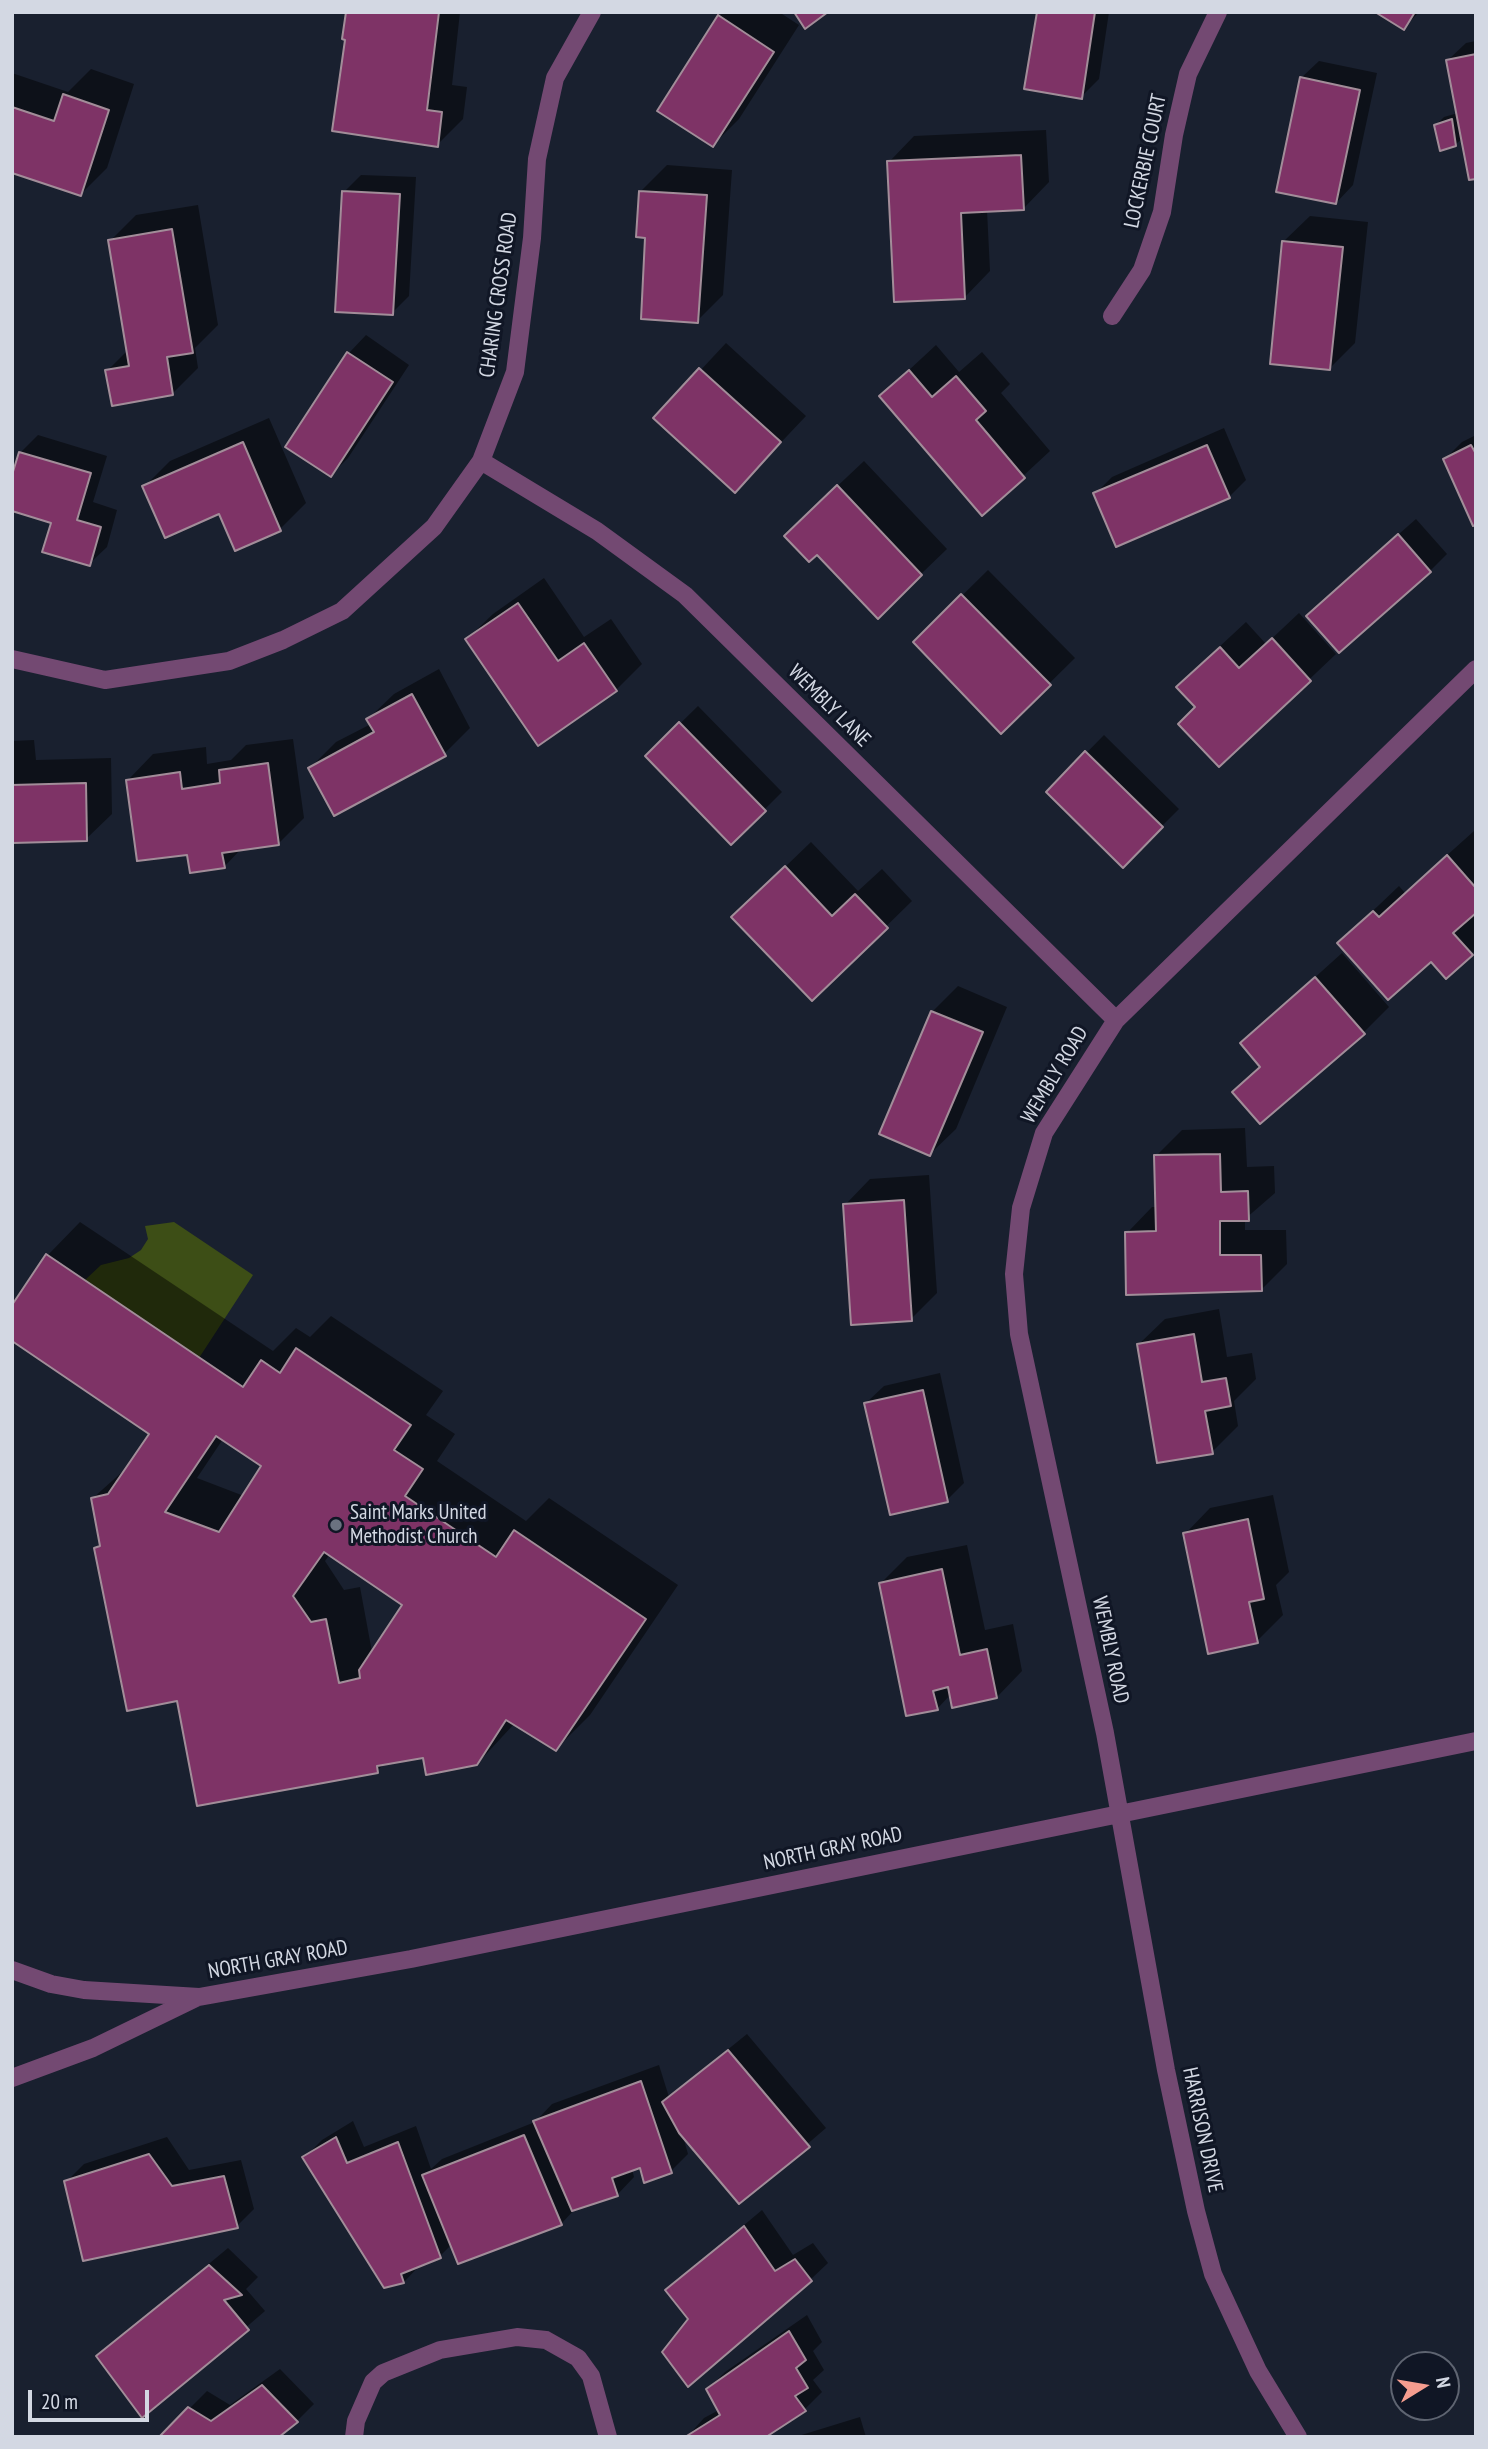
<!DOCTYPE html>
<style>
body{margin:0}
#map{position:relative;width:1488px;height:2449px;overflow:hidden;background:#19202f;font-family:"PT Sans Narrow",sans-serif}
canvas{display:block}
.frame{position:absolute;inset:0;border:14px solid #d3d8e3;pointer-events:none}
.north{position:absolute;left:1390px;top:2351px;width:70px;height:70px;box-sizing:border-box;background:#101625;border:2px solid #5e6471;border-radius:50%;rotate:79deg;font-size:19px;font-weight:700;line-height:28px;text-align:center;color:#d3d8e3}
.north::after{content:'';display:block;margin:auto;width:24px;height:32px;background:#f59d8f;clip-path:polygon(50% 0,100% 100%,50% 72%,0 100%)}
.scale{position:absolute;left:28px;top:2390px;width:121px;height:32px;box-sizing:border-box;border:4px solid #d3d8e3;border-top:0;padding-left:9px;font-size:21px;line-height:24px;white-space:nowrap;color:#d3d8e3;-webkit-text-stroke:5px #101625;paint-order:stroke}
</style>
<div id="map">
<canvas width="1488" height="2449"></canvas>
<div class="frame"></div>
<div class="north">N</div>
<div class="scale">20 m</div>
</div>
<script>
const ctx = document.querySelector('canvas').getContext('2d');
ctx.lineJoin = 'round';
function fillPath(path, color) {
  ctx.fillStyle = color;
  ctx.fill(path, 'evenodd');
}
function poly(rows) {
  const path = new Path2D();
  for (const r of rows) {
    path.moveTo(r[0], r[1]);
    for (let i = 2; i < r.length; i += 2) path.lineTo(r[i], r[i + 1]);
  }
  return path;
}
function strokePath(path, color, width, dash) {
  ctx.strokeStyle = color;
  ctx.lineWidth = width;
  ctx.lineCap = dash ? 'butt' : 'round';
  ctx.setLineDash(dash || []);
  ctx.stroke(path);
}
function drawText(font, color, halo, rows, align = 'center') {
  ctx.font = font + ' "PT Sans Narrow",sans-serif';
  ctx.lineWidth = 6;
  ctx.setLineDash([]);
  ctx.textBaseline = 'middle';
  ctx.strokeStyle = halo;
  ctx.fillStyle = color;
  for (const [text, x, y, turn = 0] of rows) {
    ctx.save();
    ctx.translate(x, y);
    ctx.rotate((+turn || 0) * Math.PI / 180);
    ctx.textAlign = isNaN(turn) ? turn : align;
    if (halo) ctx.strokeText(text, 0, 0);
    ctx.fillText(text, 0, 0);
    ctx.restore();
  }
}
const green = poly([
 [174,1222,253,1275,199,1358,85,1280,101,1265,129,1258,141,1250,148,1239,145,1226]
]);
const shadow = poly([
 [348,12,460,12,452,85,467,87,463,119,437,145],
 [723,12,779,12,799,25,739,119,713,145,719,16],
 [1038,12,1109,12,1099,79,1081,97],
 [1379,12,1419,12,1404,28],
 [1476,41,1476,177,1463,138,1455,145,1436,125,1444,117,1458,113,1448,60,1466,43],
 [1319,61,1377,73,1353,185,1336,203,1301,78],
 [91,69,134,84,107,168,81,194,12,171,12,73,68,92],
 [1046,130,1049,182,1024,208,987,210,990,271,965,297,889,162,914,136],
 [667,165,732,170,723,295,697,321,647,236,641,191],
 [361,175,416,177,409,296,392,313,344,192],
 [198,205,218,325,195,348,198,368,172,394,107,371,128,350,110,241,136,215],
 [1310,216,1368,222,1355,343,1330,368,1284,241],
 [366,335,409,365,348,458,331,475,288,446,349,353],
 [726,343,806,416,735,491,656,418],
 [936,345,959,372,982,352,1010,384,1001,393,1050,451,982,514,881,396],
 [269,418,306,503,280,529,144,487,170,461],
 [1224,428,1246,480,1229,497,1095,494,1112,477],
 [38,435,107,456,93,502,117,510,107,547,89,564,53,521,21,452],
 [1476,435,1476,523,1445,459,1462,442],
 [864,461,947,549,921,574,817,552,812,510],
 [1416,519,1447,554,1430,571,1325,599],
 [988,570,1075,658,1001,731,915,642],
 [544,578,584,637,611,619,642,664,616,690,467,639,493,614],
 [1299,613,1336,654,1219,765,1197,707,1204,661,1246,622,1266,644],
 [439,669,470,728,444,754,310,768,336,742,371,724,368,719,394,694],
 [698,706,782,792,731,843,647,756],
 [1104,735,1179,809,1123,865,1049,791],
 [293,739,304,818,278,844,242,848,224,867,189,853,128,780,153,754,206,747,207,764,231,760,246,745],
 [34,740,36,760,111,758,112,814,86,839,12,841,12,741],
 [1474,831,1476,950,1447,977,1431,959,1339,943,1399,886,1405,893],
 [811,842,858,891,882,869,912,901,812,999,759,892],
 [1342,953,1389,1007,1363,1033,1234,1092,1261,1065,1242,1043],
 [958,986,1007,1007,956,1129,930,1154,932,1012],
 [1245,1128,1247,1167,1274,1166,1275,1193,1245,1219,1245,1230,1286,1230,1287,1264,1261,1290,1127,1233,1152,1207,1157,1207,1156,1156,1182,1130],
 [929,1175,937,1293,911,1319,845,1205,870,1179],
 [80,1222,273,1351,296,1328,310,1337,331,1316,443,1391,426,1415,455,1434,437,1461,526,1521,549,1498,678,1585,590,1715,556,1749,514,1724,477,1764,424,1756,386,1762,377,1771,178,1699,96,1548,101,1543,93,1498,131,1464,152,1433,47,1256],
 [223,1439,264,1465,244,1496,197,1478],
 [330,1554,404,1604,372,1652,360,1587,344,1590,325,1561],
 [1219,1309,1227,1357,1252,1353,1256,1379,1234,1401,1238,1426,1212,1452,1139,1344,1165,1319],
 [940,1373,964,1483,947,1500,866,1403,884,1386],
 [1273,1495,1289,1572,1276,1585,1283,1615,1257,1641,1185,1534,1210,1508],
 [967,1545,985,1630,1013,1624,1022,1671,997,1697,951,1694,937,1709,881,1583,907,1557],
 [747,2034,826,2128,740,2202,682,2133,688,2154,671,2171,641,2166,632,2169,634,2177,617,2195,576,2208,561,2224,452,2244,440,2256,421,2264,404,2282,304,2158,322,2140,353,2121,364,2147,416,2126,431,2169,442,2159,535,2122,552,2104,659,2065,669,2097],
 [167,2137,189,2170,241,2160,254,2209,237,2226,66,2182,84,2164],
 [762,2210,793,2255,813,2243,828,2263,810,2280,690,2319,667,2290],
 [228,2248,258,2277,246,2289,265,2311,143,2416,98,2356],
 [807,2315,822,2342,813,2351,824,2370,813,2380,822,2392,805,2409,763,2437,687,2437,704,2418,719,2410,708,2389,725,2372],
 [280,2369,314,2404,297,2421,161,2437,207,2391,230,2405],
 [860,2417,866,2437,795,2437]
]);
const building = poly([
 [346,12,439,12,427,110,442,112,438,147,332,131,345,40,342,39,346,12],
 [794,12,828,12,805,29,794,12],
 [1037,12,1095,12,1082,99,1024,89,1037,12],
 [1375,12,1415,12,1404,30,1375,12],
 [718,15,774,52,713,147,657,111,718,15],
 [1476,54,1476,179,1469,180,1446,60,1476,54],
 [1300,77,1360,90,1336,204,1276,192,1300,77],
 [63,94,109,110,81,196,12,173,12,107,54,121,63,94],
 [1452,119,1456,146,1440,151,1434,125,1452,119],
 [1021,155,1024,210,961,213,965,299,894,302,887,161,1021,155],
 [342,191,400,194,393,315,335,312,342,191],
 [639,191,707,195,698,323,641,319,645,238,636,237,639,191],
 [172,229,193,353,167,357,173,395,112,406,105,370,129,366,108,240,172,229],
 [1282,241,1343,247,1330,370,1270,364,1282,241],
 [347,352,393,382,331,477,285,447,347,352],
 [699,368,781,442,735,493,653,418,699,368],
 [909,370,932,397,956,376,986,411,976,420,1025,478,982,516,879,396,909,370],
 [243,442,281,531,235,551,219,514,165,538,142,486,243,442],
 [1207,445,1230,498,1116,547,1093,493,1207,445],
 [1471,445,1476,454,1476,525,1473,526,1443,459,1471,445],
 [19,452,91,473,77,520,101,527,90,566,42,552,51,523,12,511,12,475,19,452],
 [837,485,922,575,878,619,817,555,809,562,784,536,837,485],
 [1398,534,1431,572,1339,653,1306,616,1398,534],
 [961,594,1051,685,1001,734,913,642,961,594],
 [518,603,558,661,584,643,617,691,538,746,465,639,518,603],
 [1272,638,1311,681,1219,767,1178,724,1195,707,1176,687,1220,647,1239,668,1272,638],
 [412,694,446,756,334,816,308,768,374,732,366,719,412,694],
 [679,722,766,811,731,845,645,756,679,722],
 [1085,751,1163,827,1123,868,1046,792,1085,751],
 [268,763,279,845,222,853,225,868,190,873,187,855,137,861,126,780,180,772,182,789,220,783,219,770,268,763],
 [86,783,87,841,12,843,12,785,86,783],
 [1447,855,1476,888,1476,913,1453,933,1473,955,1446,979,1431,962,1388,1000,1337,943,1373,911,1379,917,1447,855],
 [785,866,832,916,855,894,888,928,812,1001,731,917,785,866],
 [1315,977,1365,1034,1260,1124,1232,1092,1260,1067,1240,1043,1315,977],
 [931,1011,983,1032,930,1156,879,1134,931,1011],
 [1220,1154,1221,1192,1248,1191,1249,1221,1220,1221,1220,1255,1261,1255,1262,1291,1126,1295,1125,1232,1156,1231,1154,1155,1220,1154],
 [904,1200,912,1321,851,1325,843,1204,904,1200],
 [46,1254,243,1387,261,1360,280,1373,296,1348,411,1425,394,1450,423,1469,405,1496,496,1557,514,1530,646,1619,556,1751,506,1720,477,1765,426,1775,423,1758,377,1766,378,1773,197,1806,177,1701,127,1711,94,1548,100,1546,91,1498,108,1494,149,1434,12,1341,12,1305,46,1254],
 [216,1436,261,1466,219,1532,165,1512,216,1436],
 [324,1552,402,1605,359,1670,360,1678,339,1683,326,1619,311,1622,293,1596,324,1552],
 [1194,1334,1202,1382,1226,1378,1231,1406,1205,1411,1213,1454,1157,1463,1137,1344,1194,1334],
 [923,1390,948,1502,890,1515,864,1403,923,1390],
 [1248,1519,1264,1599,1249,1602,1258,1643,1208,1654,1183,1533,1248,1519],
 [942,1569,960,1655,987,1649,997,1698,952,1708,948,1687,933,1691,938,1710,906,1716,879,1583,942,1569],
 [728,2050,810,2147,739,2204,679,2133,662,2102,728,2050],
 [641,2081,672,2173,644,2183,640,2168,612,2178,618,2196,572,2211,533,2121,641,2081],
 [524,2135,562,2225,458,2264,422,2175,524,2135],
 [336,2137,347,2163,398,2142,441,2258,401,2274,404,2283,384,2288,302,2157,336,2137],
 [149,2154,172,2186,224,2176,238,2228,83,2261,64,2181,149,2154],
 [744,2226,775,2271,795,2259,812,2281,688,2387,662,2352,688,2319,665,2290,744,2226],
 [209,2265,242,2295,224,2300,249,2330,142,2418,96,2356,209,2265],
 [789,2331,806,2360,796,2368,808,2388,795,2396,806,2411,766,2437,685,2437,720,2415,706,2389,789,2331],
 [262,2385,298,2422,279,2437,159,2437,188,2407,211,2421,262,2385]
]);
const minor = poly([
 [1112,316,1142,270,1162,212,1174,135,1188,74,1218,12],
 [481,461,597,531,685,595,1116,1020],
 [12,659,105,680,229,661,283,640,342,611,434,527,481,461,515,372,532,238,537,159,555,78,592,12],
 [12,1970,51,1984,84,1990,199,1997,411,1959,1476,1741],
 [12,2078,93,2048,196,1998],
 [354,2437,356,2421,373,2382,383,2373,440,2350,517,2337,546,2340,578,2358,591,2376,608,2437],
 [1298,2437,1258,2371,1213,2274,1196,2211,1166,2070,1105,1733,1019,1334,1014,1274,1021,1208,1044,1133,1116,1020,1476,669]
]);
const markers = [
 [336,1525,7,"#6b7280"]
];
const streetNames = [
 ["LOCKERBIE COURT",1146,161,-78],
 ["CHARING CROSS ROAD",499,295,-82],
 ["WEMBLY LANE",829,706,45],
 ["WEMBLY ROAD",1055,1075,-59],
 ["WEMBLY ROAD",1110,1650,78],
 ["NORTH GRAY ROAD",833,1849,-12],
 ["NORTH GRAY ROAD",278,1960,-10],
 ["HARRISON DRIVE",1202,2130,78]
];
const poiNames = [
 ["Saint Marks United",350,1513],
 ["Methodist Church",350,1537]
];
fillPath(green, '#3d4e16');
fillPath(shadow, '#0007');
fillPath(building, '#7e3366');
strokePath(building, '#a28d99', 2);
strokePath(minor, '#734972', 18);
for (const [x, y, r, color] of markers) {
  const dot = new Path2D();
  dot.arc(x, y, r, 0, 2 * Math.PI);
  ctx.fillStyle = color;
  ctx.fill(dot);
  strokePath(dot, '#101625', 2.5);
}
drawText('21px', '#d3d8e3', '#101625', streetNames);
drawText('21px', '#d3d8e3', '#101625', poiNames, 'left');
</script>
